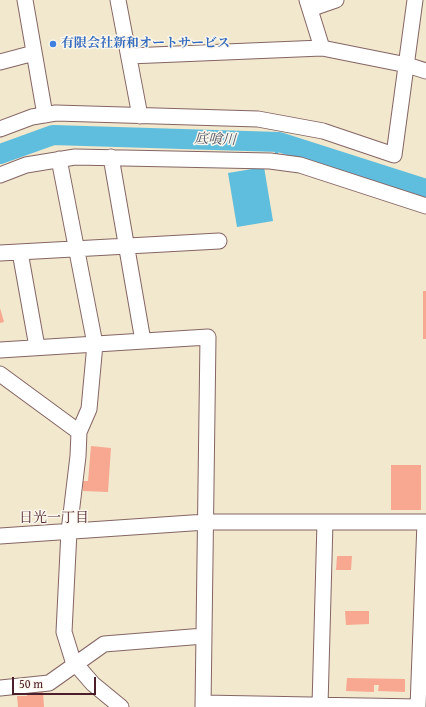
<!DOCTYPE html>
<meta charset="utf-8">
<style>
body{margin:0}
#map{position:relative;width:426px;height:707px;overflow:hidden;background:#f1e8cd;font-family:"Gentium Book Plus",serif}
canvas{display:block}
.scale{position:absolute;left:12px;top:677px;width:84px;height:18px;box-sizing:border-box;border:2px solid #4a1f2b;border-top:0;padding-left:5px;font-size:12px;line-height:14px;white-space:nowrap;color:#4a1f2b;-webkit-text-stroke:3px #fbf7ec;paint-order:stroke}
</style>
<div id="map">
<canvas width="426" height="707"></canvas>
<div class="scale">50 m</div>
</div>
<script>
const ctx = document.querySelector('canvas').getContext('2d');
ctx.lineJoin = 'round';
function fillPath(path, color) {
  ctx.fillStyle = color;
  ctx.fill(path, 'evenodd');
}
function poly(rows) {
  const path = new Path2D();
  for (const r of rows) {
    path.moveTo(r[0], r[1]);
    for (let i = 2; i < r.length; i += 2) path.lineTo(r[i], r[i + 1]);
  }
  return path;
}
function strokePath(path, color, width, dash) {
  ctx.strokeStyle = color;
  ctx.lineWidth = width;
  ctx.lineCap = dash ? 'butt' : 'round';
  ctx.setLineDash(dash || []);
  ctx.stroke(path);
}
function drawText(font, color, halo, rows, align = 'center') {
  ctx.font = font + ' "Gentium Book Plus","Noto Serif JP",serif';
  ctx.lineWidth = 3;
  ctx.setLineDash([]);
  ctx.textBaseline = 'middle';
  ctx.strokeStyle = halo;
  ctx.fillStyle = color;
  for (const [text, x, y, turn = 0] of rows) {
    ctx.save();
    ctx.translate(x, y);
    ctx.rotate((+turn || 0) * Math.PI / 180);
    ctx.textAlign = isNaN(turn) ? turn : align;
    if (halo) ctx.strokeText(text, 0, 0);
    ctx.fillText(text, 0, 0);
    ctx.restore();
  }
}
const water = poly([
 [264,167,273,221,237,227,228,173]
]);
const stream = poly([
 [276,155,279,142]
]);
const river = poly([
 [0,154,53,135,279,142,426,189]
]);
const building = poly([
 [423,291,426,291,426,339,423,339],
 [0,308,4,322,0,323],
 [91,446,111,448,108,492,83,491,83,481,88,481],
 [391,465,421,465,421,510,391,510],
 [337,556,352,556,351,570,336,570],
 [345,611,369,611,369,624,346,625],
 [347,678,405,679,405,692,378,691,379,685,374,685,374,692,346,691],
 [43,692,44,707,18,707,17,696,27,696,27,693]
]);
const minor = poly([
 [25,0,45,115],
 [118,0,140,116],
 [307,0,322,48],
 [310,9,336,0],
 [129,56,322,48,407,65,426,71],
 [0,62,34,53],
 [0,129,32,117,56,113,258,119,323,131,394,155,415,0],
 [111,157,143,341],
 [59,159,95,344,89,409,79,432],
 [0,175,26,165,75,157,270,161,300,165,426,206],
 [20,252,37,347],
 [0,253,219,241],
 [0,350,208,337,203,707],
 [0,374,79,432,78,456,69,531,64,632,73,661,93,684,121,707],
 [0,536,206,522,426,522],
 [0,688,49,683,104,644,204,636],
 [203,703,418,707],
 [320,705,325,522],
 [418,707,425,522]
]);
const markers = [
 [53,44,4,"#3f7fe0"]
];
const shopNames = [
 ["有限会社新和オートサービス",61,44]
];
const waterNames = [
 ["底喰川",215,140,2]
];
const neighbourhoodNames = [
 ["日光一丁目",54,518]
];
fillPath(water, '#5fbddd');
strokePath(stream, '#5fbddd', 3.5);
strokePath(river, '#5fbddd', 20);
fillPath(building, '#f8a791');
strokePath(minor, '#846564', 17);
strokePath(minor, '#fff', 15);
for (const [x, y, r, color] of markers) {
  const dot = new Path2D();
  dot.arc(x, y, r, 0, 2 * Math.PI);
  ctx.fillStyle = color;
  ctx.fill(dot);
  strokePath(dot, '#fbf7ec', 1.5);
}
drawText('bold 13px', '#366cbe', '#fbf7ec', shopNames, 'left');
drawText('italic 14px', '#515669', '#fbf7ec', waterNames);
drawText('14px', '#4a1f2b', '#fbf7ec', neighbourhoodNames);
</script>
